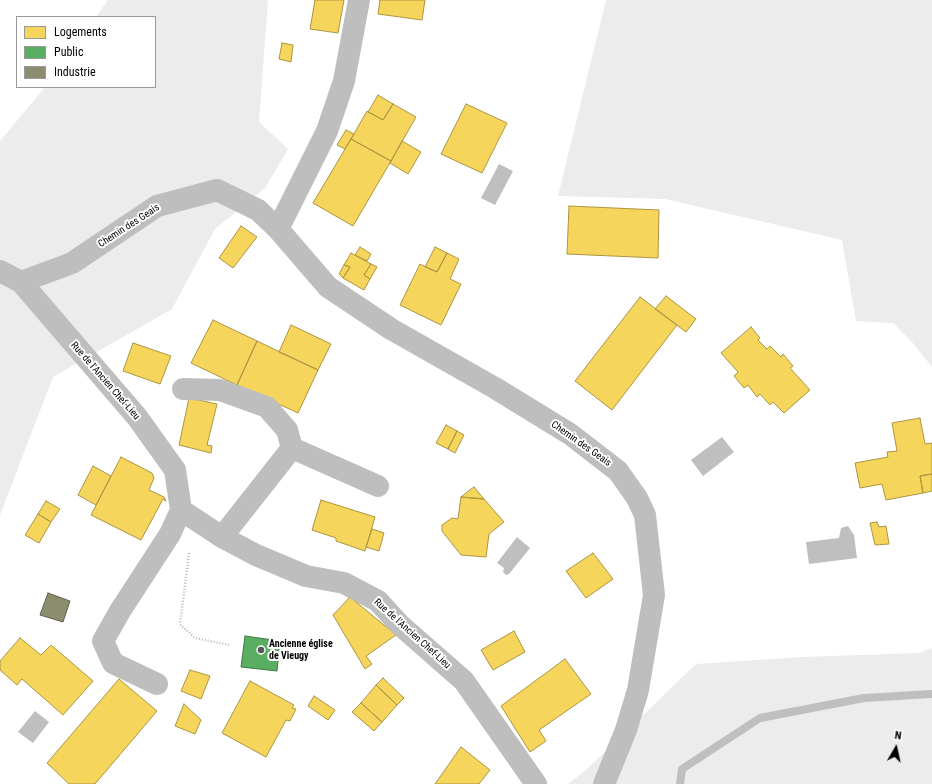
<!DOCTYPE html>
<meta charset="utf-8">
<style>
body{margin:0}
#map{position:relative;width:932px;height:784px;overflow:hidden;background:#fff;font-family:"Roboto Condensed",sans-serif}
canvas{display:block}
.legend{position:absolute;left:16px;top:16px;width:140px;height:72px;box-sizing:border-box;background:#fff;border:1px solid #999;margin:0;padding:5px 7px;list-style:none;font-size:12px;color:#000}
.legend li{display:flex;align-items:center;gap:8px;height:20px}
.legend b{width:20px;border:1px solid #999}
.north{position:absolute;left:876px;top:728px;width:40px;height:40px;-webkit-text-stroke:3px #fff;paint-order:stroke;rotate:9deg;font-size:11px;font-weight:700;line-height:16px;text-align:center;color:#000}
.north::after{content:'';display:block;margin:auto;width:14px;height:18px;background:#000;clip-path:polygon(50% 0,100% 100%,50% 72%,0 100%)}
</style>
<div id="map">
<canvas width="932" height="784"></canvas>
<ul class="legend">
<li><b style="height:11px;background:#f6d55c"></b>Logements</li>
<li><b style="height:11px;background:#5aae61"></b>Public</li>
<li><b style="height:11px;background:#8c8c6e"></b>Industrie</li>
</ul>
<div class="north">N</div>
</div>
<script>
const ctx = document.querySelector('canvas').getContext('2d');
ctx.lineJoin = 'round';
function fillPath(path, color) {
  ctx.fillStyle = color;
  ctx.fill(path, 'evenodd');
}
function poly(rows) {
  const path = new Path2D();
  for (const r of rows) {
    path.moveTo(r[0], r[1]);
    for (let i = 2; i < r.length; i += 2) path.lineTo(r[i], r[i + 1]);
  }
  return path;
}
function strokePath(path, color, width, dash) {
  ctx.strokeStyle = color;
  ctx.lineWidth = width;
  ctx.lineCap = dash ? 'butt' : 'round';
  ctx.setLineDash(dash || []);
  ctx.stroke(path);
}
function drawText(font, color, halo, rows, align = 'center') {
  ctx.font = font + ' "Roboto Condensed",sans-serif';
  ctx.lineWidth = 4;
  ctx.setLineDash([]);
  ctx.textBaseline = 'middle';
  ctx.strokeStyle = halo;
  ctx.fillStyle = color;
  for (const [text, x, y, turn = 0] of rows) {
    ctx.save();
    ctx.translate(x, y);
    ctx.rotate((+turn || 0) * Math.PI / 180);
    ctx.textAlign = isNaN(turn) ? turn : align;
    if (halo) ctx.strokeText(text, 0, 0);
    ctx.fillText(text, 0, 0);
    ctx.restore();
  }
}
const green = poly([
 [108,0,268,0,259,122,288,149,265,188,215,229,172,309,53,377,0,515,0,141,45,87,155,87,155,17,96,17],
 [606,0,932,0,932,367,912,342,893,323,856,321,842,240,665,199,558,196],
 [932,648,932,784,568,784,586,770,696,664,802,657,919,653]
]);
const water = poly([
 [499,164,513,171,495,205,481,198],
 [722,437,734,452,703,476,691,460],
 [848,526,854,535,857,558,809,564,806,542,839,538,841,528],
 [517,537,530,548,509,574,506,575,503,572,504,568,497,563],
 [35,711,49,722,33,743,18,732]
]);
const homes = poly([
 [315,0,344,0,338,33,310,29,315,0],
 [380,0,425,0,422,20,378,14,380,0],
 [282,43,293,45,291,62,279,59,282,43],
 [378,95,393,104,383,120,368,112,378,95],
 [393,104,416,117,391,161,351,139,367,111,383,120,393,104],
 [466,104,507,123,482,173,441,154,466,104],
 [346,130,354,134,345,149,337,145,346,130],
 [351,139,391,161,353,226,313,203,351,139],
 [402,141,421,152,408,174,390,163,402,141],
 [569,206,659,210,658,258,567,254,569,206],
 [241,226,257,237,233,268,219,258,241,226],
 [360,247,371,254,367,261,355,255,360,247],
 [435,247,447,253,437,272,425,267,435,247],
 [351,253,371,264,364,275,370,279,364,290,343,278,350,267,344,265,351,253],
 [447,253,459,259,450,279,461,284,441,325,400,305,420,264,437,272,447,253],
 [371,264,377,267,370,279,364,275,371,264],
 [344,265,350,267,343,278,339,274,344,265],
 [666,296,696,319,686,332,655,309,666,296],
 [640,297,677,325,612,410,575,381,640,297],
 [213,320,257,341,237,385,191,363,213,320],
 [291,325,331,344,318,370,279,352,291,325],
 [751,327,760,338,758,340,767,349,770,346,781,357,783,354,793,366,790,368,810,390,784,413,773,402,770,405,760,394,757,397,748,385,744,388,734,376,738,372,721,353,751,327],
 [257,341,318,370,298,413,237,385,257,341],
 [133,343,171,356,160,384,123,371,133,343],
 [189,398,217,404,207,445,212,446,211,453,179,445,189,398],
 [920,418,925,444,932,443,932,474,920,476,923,493,886,500,882,484,860,488,855,463,888,457,887,452,897,451,892,423,920,418],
 [446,425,457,431,448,449,436,443,446,425],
 [457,431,464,435,455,453,448,449,457,431],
 [121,457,152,473,154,478,149,490,164,497,166,501,163,499,141,540,91,515,121,457],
 [93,466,111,476,96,505,78,495,93,466],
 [932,474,932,491,923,493,920,476,932,474],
 [474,487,484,499,461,497,467,492,474,487],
 [461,497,484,499,504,522,489,534,486,557,461,555,442,531,442,525,452,518,458,519,461,497],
 [321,500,375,517,365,551,336,541,336,538,312,530,321,500],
 [46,501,60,509,51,522,38,514,46,501],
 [38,514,51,522,39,543,25,535,38,514],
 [877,522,879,527,886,526,889,544,875,545,870,523,877,522],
 [372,529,384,533,379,551,366,547,372,529],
 [593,553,613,579,586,598,566,571,593,553],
 [350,597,396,635,366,656,372,664,365,669,333,615,350,597],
 [514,631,525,652,493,670,481,650,514,631],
 [20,638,41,655,51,645,93,681,63,715,22,679,17,685,0,670,0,661,20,638],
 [565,659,591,694,539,730,546,741,530,752,501,706,565,659],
 [190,670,210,676,201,699,181,691,190,670],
 [383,678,404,698,397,705,376,685,383,678],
 [119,679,157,711,95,784,69,784,47,763,119,679],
 [250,681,294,705,292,708,296,709,290,721,286,720,266,757,222,733,250,681],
 [376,685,397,705,382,722,361,703,376,685],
 [314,696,335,710,328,720,308,706,314,696],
 [361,703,382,722,374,731,352,712,361,703],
 [184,704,201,720,195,734,175,726,184,704],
 [461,747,490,770,479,784,435,784,461,747]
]);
const public = poly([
 [245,636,280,641,277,671,241,667,245,636]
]);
const industry = poly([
 [48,593,70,601,63,622,40,615,48,593]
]);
const stream = poly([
 [680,784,682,769,760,718,864,698,932,694]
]);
const path = poly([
 [189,553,180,624,195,638,229,645]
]);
const minor = poly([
 [359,0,344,81,327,131,278,229,328,287,391,329,495,388,570,434,618,471,637,498,645,515,654,595,638,690,626,730,604,784],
 [0,271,21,282,137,417,175,470,181,510,170,534,120,611,103,641,113,663,157,684],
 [21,282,72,263,157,206,217,190,258,210,278,229],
 [183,389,220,390,267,407,287,430,292,448,222,537],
 [292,448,378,486],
 [181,510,222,537,256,555,306,576,344,583,378,601,399,624,464,681,536,784]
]);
const markers = [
 [261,650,4,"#595959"]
];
const streetNames = [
 ["Chemin des Geais",129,226,-33],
 ["Rue de l'Ancien Chef-Lieu",105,381,49],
 ["Chemin des Geais",581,444,35],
 ["Rue de l'Ancien Chef-Lieu",412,634,42]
];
const poiNames = [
 ["Ancienne église",269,644],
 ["de Vieugy",269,656]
];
fillPath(green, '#ececec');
fillPath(water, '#bfbfbf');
fillPath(homes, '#f6d55c');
strokePath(homes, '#ac9540', 1);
fillPath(public, '#5aae61');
strokePath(public, '#3f7a44', 1);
fillPath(industry, '#8c8c6e');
strokePath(industry, '#62624d', 1);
strokePath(stream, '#bfbfbf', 8);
strokePath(path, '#b9b9b9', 2.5, [1, 2]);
strokePath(minor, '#bebebe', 22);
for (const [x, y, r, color] of markers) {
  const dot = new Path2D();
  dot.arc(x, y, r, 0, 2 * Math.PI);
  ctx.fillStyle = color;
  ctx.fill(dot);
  strokePath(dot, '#fff', 1.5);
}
drawText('10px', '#000', '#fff', streetNames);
drawText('bold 10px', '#000', '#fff', poiNames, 'left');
</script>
